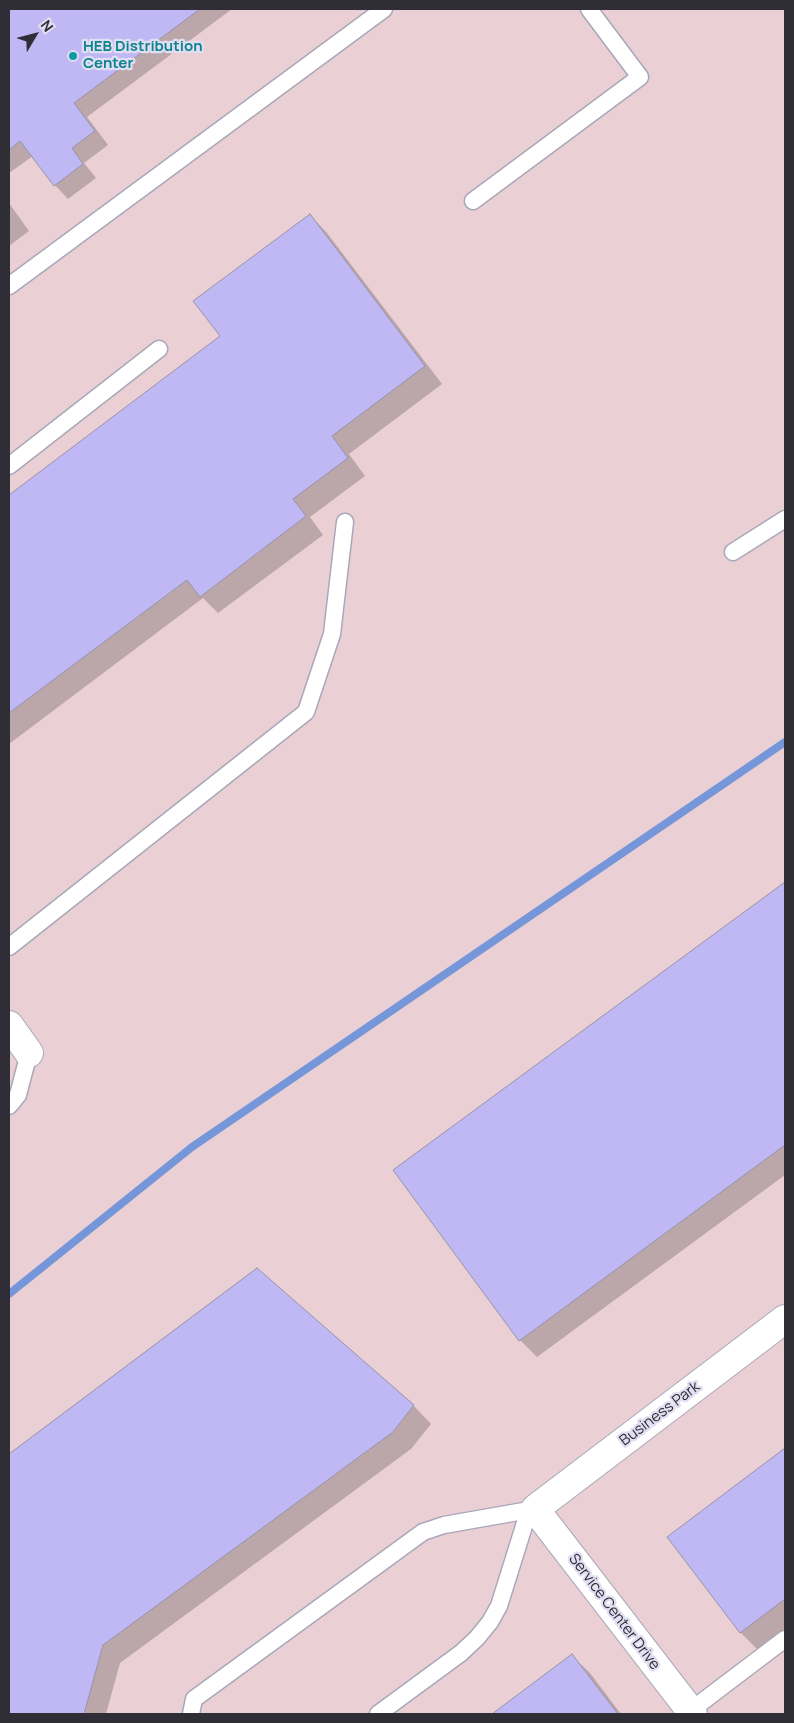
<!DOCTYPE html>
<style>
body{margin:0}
#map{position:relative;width:794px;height:1723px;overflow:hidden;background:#e1def2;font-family:Manrope,sans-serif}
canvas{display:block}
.frame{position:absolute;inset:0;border:10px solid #2f2e36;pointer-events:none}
.north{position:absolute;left:10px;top:10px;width:50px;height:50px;-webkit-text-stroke:4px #e1def2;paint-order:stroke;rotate:53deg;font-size:14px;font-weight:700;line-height:20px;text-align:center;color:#2f2e36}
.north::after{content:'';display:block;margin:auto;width:18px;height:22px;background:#2f2e36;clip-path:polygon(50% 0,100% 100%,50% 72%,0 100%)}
</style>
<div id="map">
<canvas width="794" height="1723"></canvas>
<div class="frame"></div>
<div class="north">N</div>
</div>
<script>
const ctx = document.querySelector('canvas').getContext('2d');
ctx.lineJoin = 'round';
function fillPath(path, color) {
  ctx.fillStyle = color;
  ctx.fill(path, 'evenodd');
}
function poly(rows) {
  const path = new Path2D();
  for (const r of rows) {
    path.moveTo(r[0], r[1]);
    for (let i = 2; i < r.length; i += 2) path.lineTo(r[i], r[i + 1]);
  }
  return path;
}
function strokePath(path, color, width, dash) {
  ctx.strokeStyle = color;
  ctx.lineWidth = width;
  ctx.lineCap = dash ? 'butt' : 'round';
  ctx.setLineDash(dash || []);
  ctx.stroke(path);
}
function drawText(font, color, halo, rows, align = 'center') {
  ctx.font = font + ' Manrope,sans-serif';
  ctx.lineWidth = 4.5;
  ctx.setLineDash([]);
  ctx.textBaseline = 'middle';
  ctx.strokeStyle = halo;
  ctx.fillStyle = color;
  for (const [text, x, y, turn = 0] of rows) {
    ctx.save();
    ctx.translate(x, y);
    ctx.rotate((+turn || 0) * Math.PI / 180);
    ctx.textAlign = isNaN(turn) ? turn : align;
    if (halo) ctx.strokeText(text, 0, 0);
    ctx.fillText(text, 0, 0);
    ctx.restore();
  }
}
const industrial = poly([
 [9,9,785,9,785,1714,9,1714]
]);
const shadow = poly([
 [9,9,232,9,87,117,108,145,84,163,96,178,68,199,55,185,33,156,9,173],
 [9,203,29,231,9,246],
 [310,215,327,233,442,384,349,454,365,476,310,517,323,535,218,613,203,598,9,744,9,496,221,336],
 [785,884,785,1175,537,1357,520,1340,395,1170],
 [257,1270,414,1406,431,1424,411,1449,120,1663,106,1714,9,1714,9,1455],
 [785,1449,785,1630,758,1650,741,1633,669,1538],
 [572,1656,590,1673,621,1714,494,1714]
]);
const stream = poly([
 [9,1294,192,1147,785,742]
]);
const building = poly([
 [9,9,200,9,74,103,95,131,72,148,83,164,54,186,20,141,9,150,9,9],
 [310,214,425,366,332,436,348,458,293,499,306,516,200,597,187,580,9,713,9,495,220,336,193,301,310,214],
 [785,882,785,1145,519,1341,393,1170,785,882],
 [257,1268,414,1405,393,1432,103,1645,84,1714,9,1714,9,1454,257,1268],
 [785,1448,785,1599,740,1633,667,1537,785,1448],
 [572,1654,618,1714,492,1714,572,1654]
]);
const lane = poly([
 [473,201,640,77,589,9],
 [9,286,384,9],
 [9,466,159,349],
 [733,552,785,519],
 [9,947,306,712,332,634,345,522],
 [9,1106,18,1095,29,1053],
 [690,1711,785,1639],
 [191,1714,194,1699,423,1532,444,1525,535,1509],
 [378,1714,461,1653,477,1638,490,1622,499,1606,529,1510]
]);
const street = poly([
 [9,1025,29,1053],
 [693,1714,535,1509,785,1319]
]);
const markers = [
 [73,56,5,"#0f9aa8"]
];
const cultureNames = [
 ["HEB Distribution",83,47],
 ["Center",83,64]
];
const streetNames = [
 ["Business Park",660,1414,-37],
 ["Service Center Drive",614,1612,53]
];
fillPath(industrial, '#ead0d4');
fillPath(shadow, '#0003');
strokePath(stream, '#7596d8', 8);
fillPath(building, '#c0b8f4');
strokePath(building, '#9694a6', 1);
strokePath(lane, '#a9a7ba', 19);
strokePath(street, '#a9a7ba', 30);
strokePath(lane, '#fff', 16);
strokePath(street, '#fff', 28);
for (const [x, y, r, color] of markers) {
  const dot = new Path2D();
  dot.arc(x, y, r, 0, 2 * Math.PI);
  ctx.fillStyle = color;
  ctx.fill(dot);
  strokePath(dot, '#e1def2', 2);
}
drawText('bold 15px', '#0d838f', '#e1def2', cultureNames, 'left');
drawText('15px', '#2f2e36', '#e1def2', streetNames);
</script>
